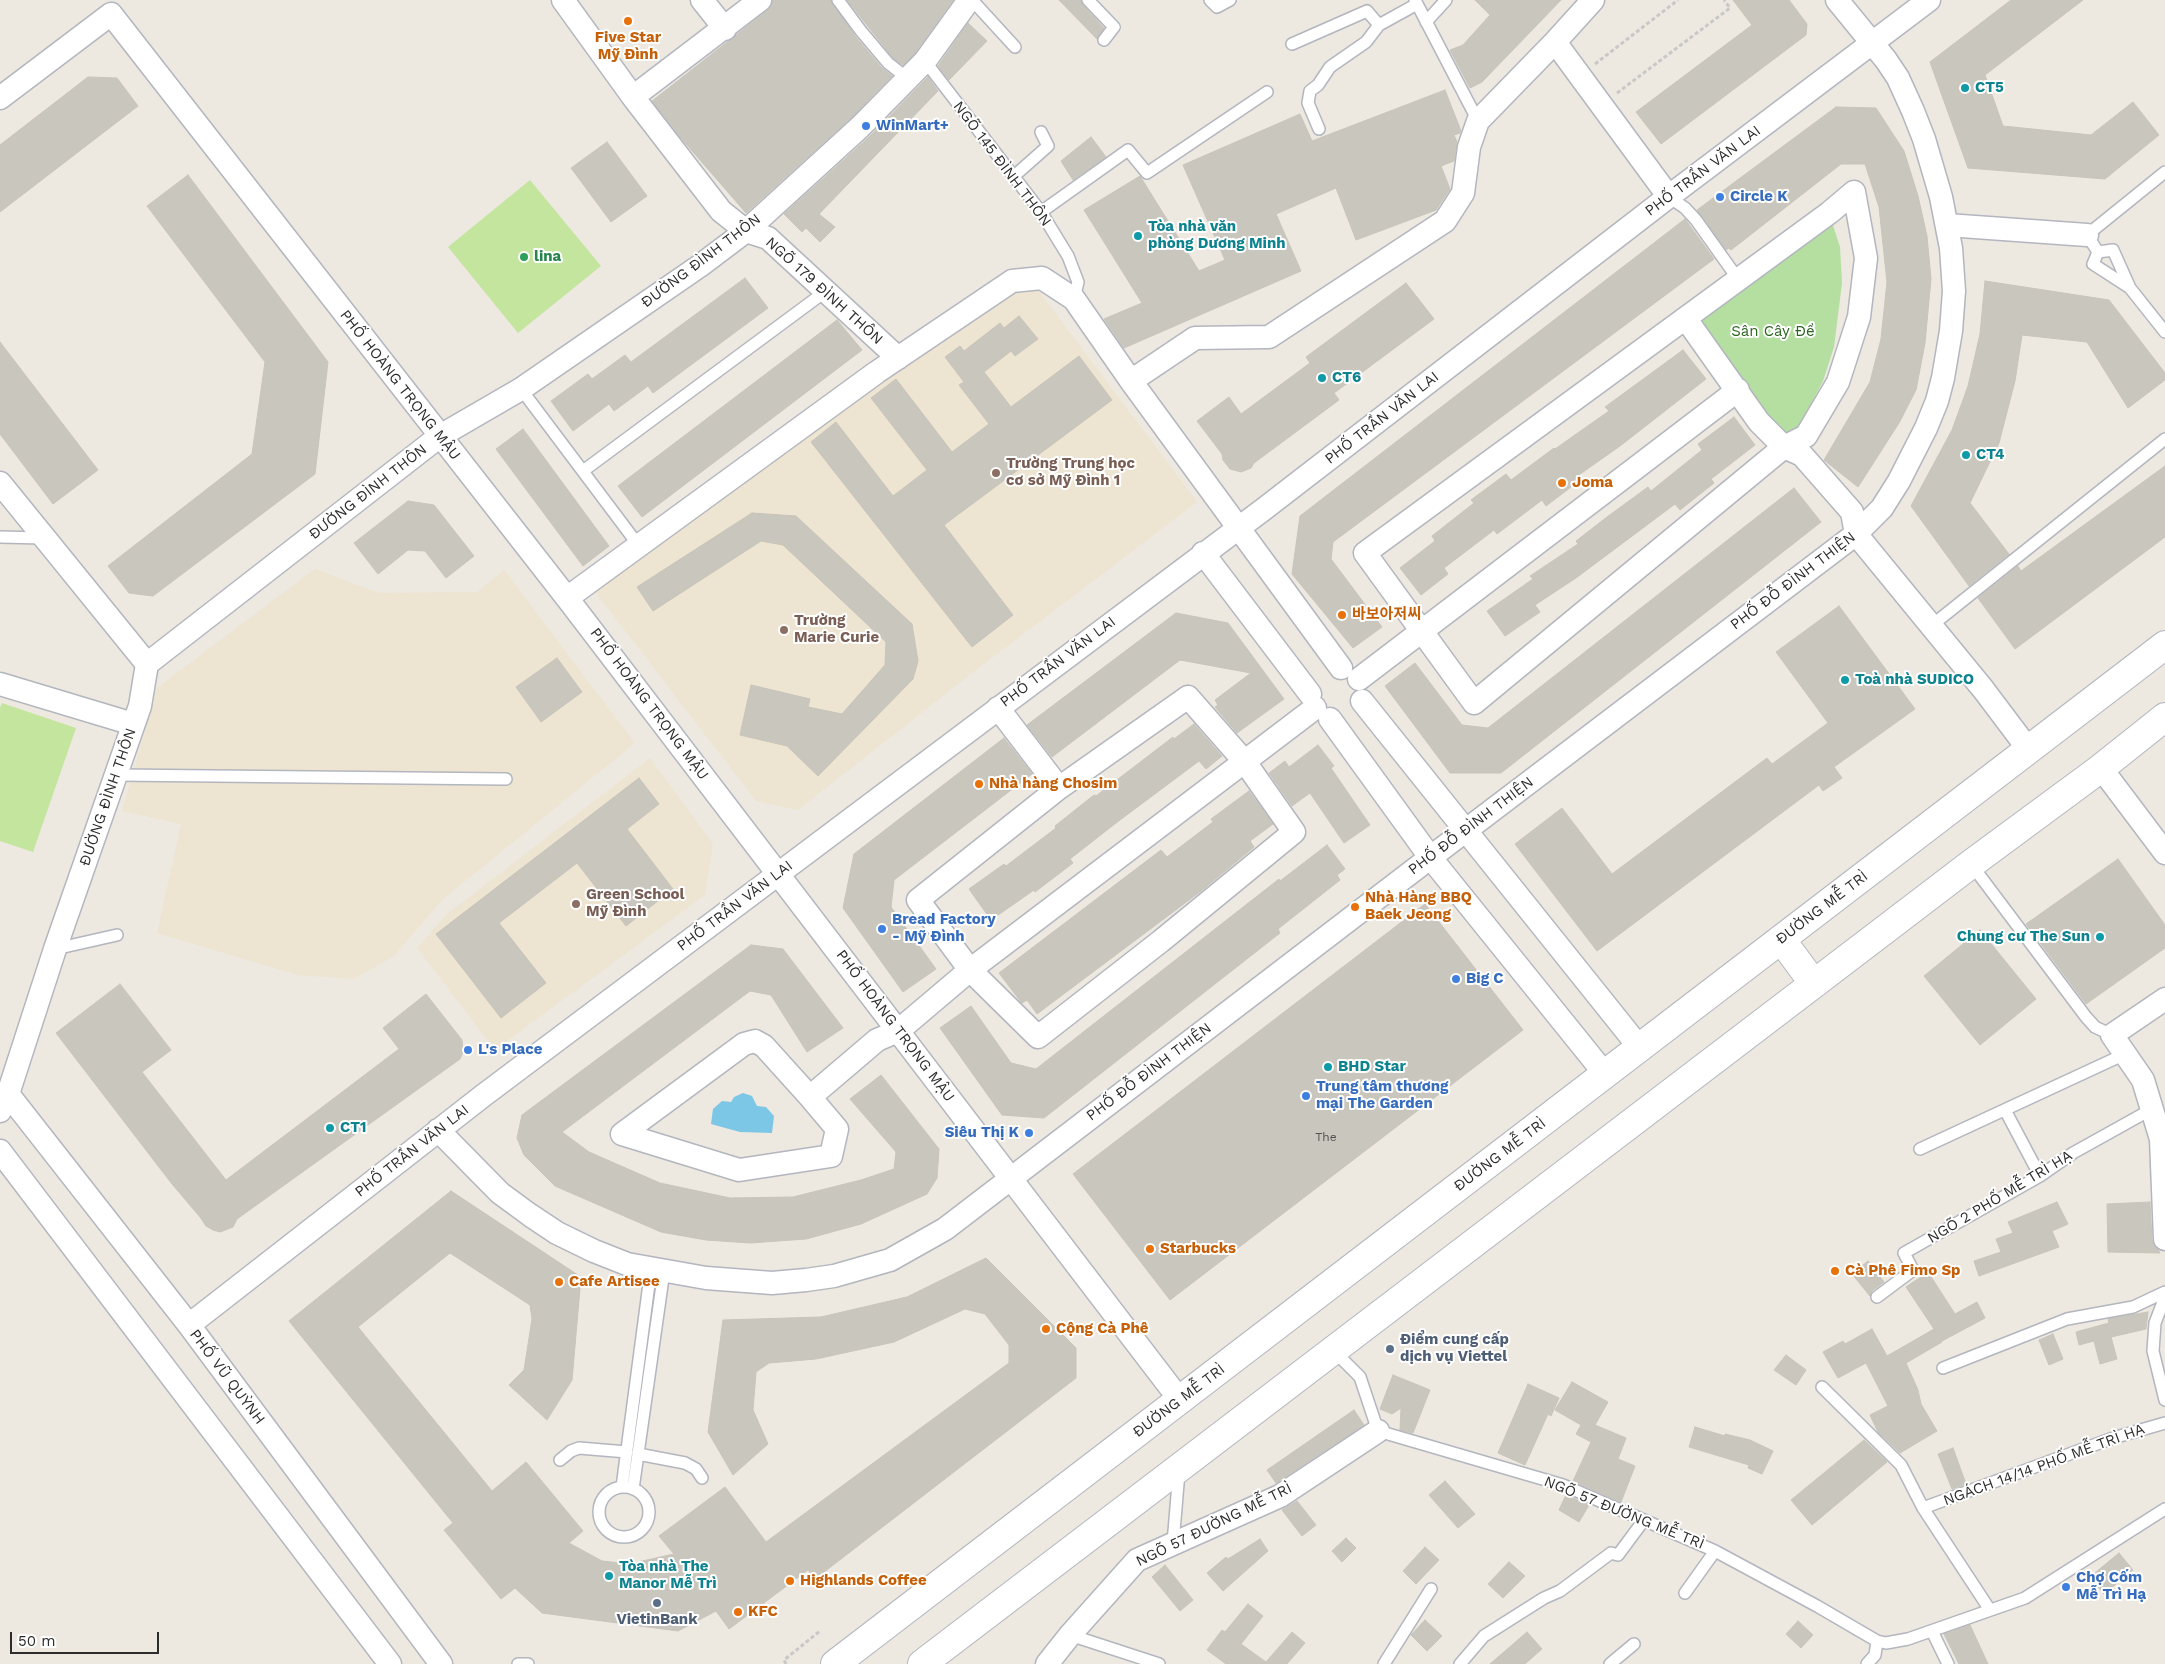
<!DOCTYPE html>
<meta charset="utf-8">
<style>
body{margin:0}
#map{position:relative;width:2165px;height:1664px;overflow:hidden;background:#ede8e0;font-family:"Work Sans",sans-serif}
canvas{display:block}
.scale{position:absolute;left:10px;top:1632px;width:149px;height:22px;box-sizing:border-box;border:2px solid #2c2c2c;border-top:0;padding-left:6px;font-size:15px;line-height:18px;white-space:nowrap;color:#2c2c2c;-webkit-text-stroke:4px #fff;paint-order:stroke}
</style>
<div id="map">
<canvas width="2165" height="1664"></canvas>
<div class="scale">50 m</div>
</div>
<script>
const ctx = document.querySelector('canvas').getContext('2d');
ctx.lineJoin = 'round';
function fillPath(path, color) {
  ctx.fillStyle = color;
  ctx.fill(path, 'evenodd');
}
function poly(rows) {
  const path = new Path2D();
  for (const r of rows) {
    if (r.length === 3) {
      path.moveTo(r[0] + r[2], r[1]);
      path.arc(r[0], r[1], r[2], 0, 2 * Math.PI);
      continue;
    }
    path.moveTo(r[0], r[1]);
    for (let i = 2; i < r.length; i += 2) path.lineTo(r[i], r[i + 1]);
  }
  return path;
}
function strokePath(path, color, width, dash) {
  ctx.strokeStyle = color;
  ctx.lineWidth = width;
  ctx.lineCap = dash ? 'butt' : 'round';
  ctx.setLineDash(dash || []);
  ctx.stroke(path);
}
function drawText(font, color, halo, rows, align = 'center') {
  ctx.font = font + ' "Work Sans","Noto Sans KR",sans-serif';
  ctx.lineWidth = 4;
  ctx.setLineDash([]);
  ctx.textBaseline = 'middle';
  ctx.strokeStyle = halo;
  ctx.fillStyle = color;
  for (const [text, x, y, turn = 0] of rows) {
    ctx.save();
    ctx.translate(x, y);
    ctx.rotate((+turn || 0) * Math.PI / 180);
    ctx.textAlign = isNaN(turn) ? turn : align;
    if (halo) ctx.strokeText(text, 0, 0);
    ctx.fillText(text, 0, 0);
    ctx.restore();
  }
}
const education = poly([
 [1031,281,1197,502,976,670,798,810,756,801,593,589,900,367],
 [315,569,379,593,477,592,504,570,635,743,442,900,394,956,354,979,298,975,157,933,181,824,122,811,157,688],
 [650,758,713,844,705,895,495,1050,417,948,447,914]
]);
const green = poly([
 [1829,213,1840,247,1842,283,1834,347,1823,381,1798,429,1784,447,1686,319]
]);
const pitch = poly([
 [530,180,601,266,518,333,448,247],
 [2,703,76,728,33,852,0,841,0,708]
]);
const water = poly([
 [743,1093,752,1096,757,1106,766,1107,774,1116,772,1133,740,1132,711,1124,713,1109,722,1101,731,1102,734,1097]
]);
const building = poly([
 [773,0,831,0,855,36,882,68,892,76,851,118,746,213,680,137,652,101,768,10,773,0],
 [847,0,953,0,915,53,903,65,893,58,847,0],
 [1059,0,1081,0,1083,5,1104,28,1097,39,1059,0],
 [1475,0,1561,0,1482,82,1470,88,1450,50,1463,45,1490,15,1475,0],
 [1733,0,1789,0,1807,24,1806,35,1661,144,1636,112,1752,25,1733,0],
 [2011,0,2083,0,1985,75,2003,126,2091,135,2133,102,2159,135,2105,179,1968,168,1930,62,2011,0],
 [968,23,987,41,949,80,938,66,968,23],
 [88,77,117,78,138,106,0,212,0,145,88,77],
 [928,77,938,91,937,92,819,214,835,227,820,242,806,228,802,232,784,214,869,137,928,77],
 [1445,90,1461,131,1460,133,1454,135,1457,142,1454,161,1441,166,1450,189,1436,210,1356,240,1336,188,1276,214,1301,271,1124,348,1104,319,1142,303,1084,210,1140,176,1199,271,1225,260,1183,165,1300,114,1312,141,1445,90],
 [1836,107,1876,108,1904,151,1918,196,1927,236,1931,279,1925,343,1916,390,1899,423,1858,487,1824,460,1870,382,1881,339,1887,282,1879,207,1865,164,1841,164,1731,250,1729,248,1726,250,1697,210,1836,107],
 [1091,137,1106,157,1073,180,1061,161,1091,137],
 [607,142,647,196,611,222,571,168,607,142],
 [188,175,328,362,315,474,153,596,129,593,108,566,252,454,265,362,147,206,188,175],
 [1685,219,1714,259,1333,542,1331,559,1382,627,1353,648,1292,574,1300,516,1685,219],
 [745,278,768,308,653,393,648,386,614,411,609,404,573,431,551,401,588,374,592,379,625,355,631,362,745,278],
 [1985,281,2109,300,2165,373,2165,380,2128,408,2087,342,2022,335,2015,381,1999,443,1970,503,2009,554,1969,586,1911,506,1952,430,1968,386,1980,334,1985,281],
 [1406,283,1434,319,1334,393,1339,400,1254,463,1251,468,1241,472,1230,469,1223,460,1222,454,1197,421,1229,397,1241,414,1310,363,1306,357,1406,283],
 [1019,316,1038,339,1015,356,1011,351,984,372,1011,407,1079,356,1112,400,944,525,1013,615,972,647,811,442,836,422,893,496,927,470,871,398,896,379,952,452,989,424,959,385,964,382,945,357,960,346,964,351,1000,323,1004,328,1019,316],
 [837,320,862,350,642,517,618,486,837,320],
 [0,342,98,470,53,504,0,434,0,342],
 [1683,350,1706,379,1620,446,1576,477,1579,481,1546,506,1542,500,1497,534,1494,530,1444,568,1448,574,1421,595,1400,568,1435,541,1432,536,1474,503,1471,500,1506,474,1511,480,1554,448,1555,449,1609,411,1605,407,1683,350],
 [1734,417,1755,445,1711,479,1714,483,1680,510,1675,504,1576,578,1535,605,1540,612,1505,636,1487,611,1533,579,1530,576,1578,544,1576,541,1607,517,1648,487,1651,491,1702,450,1698,444,1734,417],
 [523,429,609,546,583,566,496,449,523,429],
 [2165,466,2165,537,2015,649,1978,598,2018,566,2021,571,2165,466],
 [1794,488,1821,522,1501,773,1450,773,1385,686,1415,663,1462,725,1488,728,1794,488],
 [408,501,434,505,474,556,446,578,425,551,408,550,378,574,354,543,408,501],
 [752,513,796,516,912,624,918,661,913,679,818,776,787,746,740,735,751,685,810,699,808,707,842,714,885,665,886,642,783,545,761,541,653,611,637,587,752,513],
 [1839,606,1915,709,1834,767,1842,778,1823,791,1819,785,1597,951,1515,844,1562,808,1612,874,1767,758,1772,764,1828,723,1776,652,1839,606],
 [1176,613,1228,623,1284,699,1237,733,1215,707,1218,705,1215,700,1251,673,1180,660,1052,757,1027,725,1176,613],
 [557,658,582,692,541,722,516,687,557,658],
 [1194,724,1222,756,1206,769,1199,761,1116,823,1070,859,1073,863,1035,892,1034,890,991,920,969,889,1004,864,1006,866,1056,828,1055,826,1094,795,1096,796,1173,737,1174,739,1194,724],
 [1004,738,1032,774,894,880,891,907,936,969,903,992,843,908,854,854,1004,738],
 [1318,745,1334,766,1331,768,1370,825,1344,843,1310,793,1292,806,1269,773,1285,761,1289,767,1318,745],
 [639,778,659,804,627,829,673,889,626,926,577,863,499,923,546,983,501,1018,436,934,639,778],
 [1249,791,1273,824,1250,841,1254,847,1201,891,1037,1014,1027,1000,1022,1003,1021,1002,999,973,1161,850,1167,857,1213,822,1211,819,1249,791],
 [1327,845,1345,869,1337,875,1340,880,1278,929,1280,933,1044,1118,1002,1115,940,1028,971,1006,1011,1063,1036,1069,1279,879,1280,881,1327,845],
 [2118,859,2165,925,2165,948,2086,1004,2026,924,2118,859],
 [1425,904,1523,1030,1170,1300,1073,1174,1425,904],
 [1980,930,2036,999,1980,1045,1924,976,1980,930],
 [751,945,783,949,843,1028,807,1052,771,995,750,991,562,1132,589,1152,660,1183,730,1198,793,1197,861,1180,894,1169,896,1152,850,1099,881,1075,939,1149,937,1178,927,1194,861,1224,806,1239,750,1243,706,1240,661,1232,555,1186,524,1155,517,1138,522,1115,751,945],
 [120,984,171,1050,142,1072,226,1180,399,1049,383,1028,426,994,462,1040,463,1052,460,1059,237,1219,233,1227,220,1232,213,1230,206,1226,200,1217,172,1184,56,1033,120,984],
 [451,1191,581,1277,572,1380,547,1420,509,1385,524,1370,532,1319,530,1305,450,1253,358,1327,492,1491,526,1462,583,1531,569,1543,602,1561,629,1564,674,1554,659,1536,725,1487,766,1542,1009,1363,1009,1345,985,1314,965,1309,894,1342,816,1359,769,1363,756,1372,753,1410,768,1444,733,1475,708,1432,723,1320,821,1317,907,1297,986,1258,1076,1348,1076,1378,815,1579,808,1570,729,1629,716,1611,678,1631,542,1613,515,1588,501,1599,444,1530,453,1523,289,1321,451,1191],
 [2057,1202,2068,1224,2052,1231,2059,1247,1979,1276,1974,1261,2001,1252,1996,1239,2013,1233,2008,1222,2057,1202],
 [2150,1202,2152,1240,2160,1253,2108,1252,2107,1204,2150,1202],
 [1868,1261,1884,1282,1872,1291,1870,1296,1852,1274,1868,1261],
 [1928,1272,1955,1314,1977,1302,1985,1318,1942,1341,1906,1287,1928,1272],
 [2148,1312,2146,1329,2111,1337,2117,1359,2100,1364,2094,1341,2079,1345,2076,1332,2109,1323,2108,1319,2148,1312],
 [1872,1329,1887,1356,1934,1329,1942,1342,1906,1363,1918,1390,1921,1404,1937,1431,1900,1453,1878,1432,1870,1415,1888,1406,1866,1363,1838,1378,1823,1352,1843,1341,1845,1344,1872,1329],
 [2053,1334,2063,1359,2049,1365,2039,1340,2053,1334],
 [1786,1355,1806,1370,1796,1385,1774,1370,1786,1355],
 [1393,1375,1430,1390,1413,1433,1400,1430,1401,1408,1392,1414,1380,1409,1393,1375],
 [1572,1382,1608,1402,1595,1425,1626,1438,1618,1459,1635,1466,1621,1502,1573,1481,1591,1442,1576,1434,1581,1425,1555,1410,1572,1382],
 [1528,1384,1559,1398,1551,1416,1548,1414,1525,1465,1498,1453,1528,1384],
 [1354,1410,1364,1425,1276,1483,1267,1470,1354,1410],
 [1695,1427,1725,1436,1725,1434,1750,1440,1773,1451,1762,1474,1748,1468,1749,1465,1689,1447,1695,1427],
 [1864,1440,1887,1462,1812,1525,1791,1500,1864,1440],
 [1953,1448,1966,1484,1952,1489,1938,1454,1953,1448],
 [1445,1481,1475,1514,1458,1528,1429,1495,1445,1481],
 [1566,1495,1589,1505,1579,1522,1559,1510,1566,1495],
 [1297,1501,1316,1525,1302,1536,1282,1510,1297,1501],
 [1346,1538,1356,1548,1342,1562,1332,1551,1346,1538],
 [1260,1539,1268,1551,1223,1591,1207,1573,1226,1557,1228,1559,1260,1539],
 [1425,1547,1439,1560,1416,1584,1403,1571,1425,1547],
 [2119,1553,2133,1570,2104,1594,2090,1577,2119,1553],
 [1509,1562,1525,1576,1503,1598,1488,1584,1509,1562],
 [1165,1565,1193,1600,1180,1611,1152,1577,1165,1565],
 [1248,1604,1263,1616,1241,1644,1266,1662,1292,1632,1305,1643,1287,1664,1226,1664,1207,1650,1222,1630,1225,1632,1248,1604],
 [1425,1620,1442,1636,1427,1651,1411,1635,1425,1620],
 [1798,1621,1813,1635,1801,1648,1786,1634,1798,1621],
 [1970,1625,1988,1664,1959,1664,1944,1634,1970,1625],
 [1527,1632,1542,1649,1525,1664,1490,1664,1527,1632]
]);
const path = poly([
 [1595,64,1678,0],
 [1617,93,1730,8,1724,0],
 [786,1664,784,1660,820,1631]
]);
const lane = poly([
 [838,0,861,31,888,63,907,78],
 [972,0,1015,47],
 [1088,0,1114,27,1104,40],
 [1210,0,1217,7,1230,0],
 [1415,0,1478,121],
 [1426,22,1446,0],
 [1292,44,1367,11,1379,25],
 [925,61,1041,212,1068,256,1078,282,1074,299],
 [1319,129,1308,103,1310,91,1318,85,1330,67,1366,42,1379,25,1417,4],
 [1013,177,1048,146,1041,132],
 [1669,197,1685,208,1696,220,1738,279],
 [1041,212,1128,150,1147,173,1267,92],
 [2098,252,2087,235,2165,172],
 [2098,252,2113,250,2130,288,2165,332],
 [2098,252,2093,264,2130,288],
 [521,389,639,546],
 [583,471,826,291],
 [0,537,43,538],
 [1931,626,2165,439],
 [116,775,506,779],
 [1971,864,2086,1017,2095,1027,2112,1035],
 [55,949,117,935],
 [2005,1110,2040,1176],
 [1920,1149,2125,1054],
 [1877,1297,1913,1270,1904,1253,2040,1176,2073,1153,2152,1109],
 [2165,1297,2155,1323,2153,1351,2165,1400],
 [1333,1350,1360,1377,1378,1431,1563,1485,1715,1551,1817,1606,1877,1641,1886,1643,1908,1639,2025,1598,2165,1509],
 [1943,1368,2067,1319,2133,1307,2165,1292],
 [1822,1387,1901,1465,1923,1508,1990,1610],
 [638,1454,685,1463,696,1469,702,1478],
 [560,1460,571,1451,579,1448,627,1452],
 [624,1512,25],
 [622,1487,651,1269],
 [633,1489,664,1271],
 [1923,1508,2113,1438,2165,1423],
 [1173,1543,1179,1472],
 [1685,1593,1715,1551],
 [1932,1631,1948,1664],
 [1070,1635,1159,1664],
 [518,1664,528,1664],
 [1384,1664,1431,1589],
 [1460,1664,1484,1636,1544,1598,1560,1591,1611,1553,1618,1555,1644,1520],
 [1610,1664,1634,1644],
 [1867,1664,1875,1655,1877,1641]
]);
const street = poly([
 [563,0,633,97,721,211,746,231,768,238,898,358],
 [702,0,725,29],
 [1593,0,1555,42,1669,197],
 [111,14,567,598,1180,1400],
 [633,97,760,0],
 [0,98,111,14],
 [1854,192,1866,258,1859,317,1838,382,1806,436,1784,447,1474,703,1365,553,1829,213,1854,192],
 [1947,225,2087,235],
 [1686,319,1759,422,1784,447,1802,455,1852,512,1856,534,1983,689,2029,750],
 [1131,381,1195,338,1269,337,1445,221,1463,193,1469,147,1478,121,1555,42],
 [0,483,147,664],
 [1203,553,1310,694],
 [567,598,877,372,1012,281,1042,278,1074,299,1131,381,1341,668],
 [1359,679,1738,390],
 [0,684,133,724],
 [1188,697,1245,762,1294,832,1161,941,1038,1037,970,970,918,900,1059,788,1188,697],
 [1362,701,1640,1048],
 [998,708,1059,788],
 [1330,719,1430,857,1605,1074],
 [2101,768,2165,853],
 [2165,999,2112,1035,2143,1080,2161,1139,2165,1239],
 [8,1094,189,1325,441,1664],
 [810,1097,837,1129,831,1156,739,1170,622,1134,744,1044,755,1041,764,1046,810,1097,877,1040,898,1031,970,970,1315,708],
 [0,1111,8,1094,55,949,140,706,147,664,440,436,521,389,701,265,746,231,860,127,925,61,969,0],
 [438,1130,500,1193,530,1215,557,1233,594,1251,627,1264,706,1278,772,1283,806,1280,834,1276,890,1260,945,1229,1465,831,1856,534,1882,508,1899,481,1926,428,1937,401,1943,378,1951,331,1954,291,1951,248,1941,197,1924,139,1913,111,1898,78,1886,60,1837,0],
 [0,1151,390,1664],
 [189,1325,484,1095,1264,509,1676,191,1929,0],
 [1047,1664,1070,1635,1137,1560,1280,1496,1378,1431]
]);
const secondary = poly([
 [1781,939,1814,984],
 [835,1664,2165,645],
 [922,1664,1971,864,2101,768,2165,717]
]);
const markers = [
 [628,21,5,"#e8710a"],
 [1965,88,5,"#0f9aa8"],
 [866,126,5,"#3f7fe0"],
 [1720,197,5,"#3f7fe0"],
 [1138,236,5,"#0f9aa8"],
 [524,257,5,"#2e9e5b"],
 [1322,378,5,"#0f9aa8"],
 [1966,455,5,"#0f9aa8"],
 [996,473,5,"#8d6e63"],
 [1562,483,5,"#e8710a"],
 [1342,615,5,"#e8710a"],
 [784,630,5,"#8d6e63"],
 [1845,680,5,"#0f9aa8"],
 [979,784,5,"#e8710a"],
 [576,904,5,"#8d6e63"],
 [1355,907,5,"#e8710a"],
 [882,929,5,"#3f7fe0"],
 [2100,937,5,"#0f9aa8"],
 [1456,979,5,"#3f7fe0"],
 [468,1050,5,"#3f7fe0"],
 [1328,1067,5,"#0f9aa8"],
 [1306,1096,5,"#3f7fe0"],
 [330,1128,5,"#0f9aa8"],
 [1029,1133,5,"#3f7fe0"],
 [1150,1249,5,"#e8710a"],
 [1835,1271,5,"#e8710a"],
 [559,1282,5,"#e8710a"],
 [1046,1329,5,"#e8710a"],
 [1390,1349,5,"#5c6f8a"],
 [609,1576,5,"#0f9aa8"],
 [790,1581,5,"#e8710a"],
 [2066,1587,5,"#3f7fe0"],
 [657,1603,5,"#5c6f8a"],
 [738,1612,5,"#e8710a"]
];
const numberNames = [
 ["The",1326,1137]
];
const foodNames = [
 ["Five Star",628,38,"center"],
 ["Mỹ Đình",628,55,"center"],
 ["Joma",1572,483],
 ["바보아저씨",1352,615],
 ["Nhà hàng Chosim",989,784],
 ["Nhà Hàng BBQ",1365,898],
 ["Baek Jeong",1365,915],
 ["Starbucks",1160,1249],
 ["Cà Phê Fimo Sp",1845,1271],
 ["Cafe Artisee",569,1282],
 ["Cộng Cà Phê",1056,1329],
 ["Highlands Coffee",800,1581],
 ["KFC",748,1612]
];
const cultureNames = [
 ["CT5",1975,88],
 ["Tòa nhà văn",1148,227],
 ["phòng Dương Minh",1148,244],
 ["CT6",1332,378],
 ["CT4",1976,455],
 ["Toà nhà SUDICO",1855,680],
 ["Chung cư The Sun",2090,937,"right"],
 ["BHD Star",1338,1067],
 ["CT1",340,1128],
 ["Tòa nhà The",619,1567],
 ["Manor Mễ Trì",619,1584]
];
const shopNames = [
 ["WinMart+",876,126],
 ["Circle K",1730,197],
 ["Bread Factory",892,920],
 ["- Mỹ Đình",892,937],
 ["Big C",1466,979],
 ["L's Place",478,1050],
 ["Trung tâm thương",1316,1087],
 ["mại The Garden",1316,1104],
 ["Siêu Thị K",1019,1133,"right"],
 ["Chợ Cốm",2076,1578],
 ["Mễ Trì Hạ",2076,1595]
];
const streetNames = [
 ["NGÕ 145 ĐÌNH THÔN",1002,164,53],
 ["PHỐ TRẦN VĂN LAI",1703,171,-37],
 ["ĐƯỜNG ĐÌNH THÔN",701,261,-37],
 ["NGÕ 179 ĐÌNH THÔN",824,291,42],
 ["PHỐ HOÀNG TRỌNG MẬU",400,385,52],
 ["PHỐ TRẦN VĂN LAI",1382,418,-38],
 ["ĐƯỜNG ĐÌNH THÔN",368,492,-38],
 ["PHỐ ĐỖ ĐÌNH THIỆN",1793,581,-37],
 ["PHỐ TRẦN VĂN LAI",1058,662,-37],
 ["PHỐ HOÀNG TRỌNG MẬU",649,704,53],
 ["ĐƯỜNG ĐÌNH THÔN",108,797,-71],
 ["PHỐ ĐỖ ĐÌNH THIỆN",1471,826,-37],
 ["PHỐ TRẦN VĂN LAI",735,906,-37],
 ["ĐƯỜNG MỄ TRÌ",1822,908,-37],
 ["PHỐ HOÀNG TRỌNG MẬU",895,1026,53],
 ["PHỐ ĐỖ ĐÌNH THIỆN",1149,1072,-37],
 ["PHỐ TRẦN VĂN LAI",412,1151,-38],
 ["ĐƯỜNG MỄ TRÌ",1500,1155,-37],
 ["NGÕ 2 PHỐ MỄ TRÌ HẠ",2000,1197,-31],
 ["PHỐ VŨ QUỲNH",227,1377,53],
 ["ĐƯỜNG MỄ TRÌ",1179,1401,-37],
 ["NGÁCH 14/14 PHỐ MỄ TRÌ HẠ",2044,1465,-20],
 ["NGÕ 57 ĐƯỜNG MỄ TRÌ",1624,1513,22],
 ["NGÕ 57 ĐƯỜNG MỄ TRÌ",1214,1525,-26]
];
const leisureNames = [
 ["lina",534,257]
];
const parkNames = [
 ["Sân Cây Đề",1773,332]
];
const educationNames = [
 ["Trường Trung học",1006,464],
 ["cơ sở Mỹ Đình 1",1006,481],
 ["Trường",794,621],
 ["Marie Curie",794,638],
 ["Green School",586,895],
 ["Mỹ Đình",586,912]
];
const serviceNames = [
 ["Điểm cung cấp",1400,1340],
 ["dịch vụ Viettel",1400,1357],
 ["VietinBank",657,1620,"center"]
];
fillPath(education, '#ede5d1');
fillPath(green, '#b4dfa1');
fillPath(pitch, '#c4e59e');
fillPath(water, '#7cc6e6');
fillPath(building, '#c9c6be');
strokePath(building, '#c8c4ba', 1);
strokePath(lane, '#b3b6bf', 14);
strokePath(street, '#b3b6bf', 25);
strokePath(secondary, '#b3b6bf', 30);
strokePath(path, '#c8c8c8', 3, [4, 2.5]);
strokePath(lane, '#fff', 11);
strokePath(street, '#fff', 22);
strokePath(secondary, '#fff', 28);
for (const [x, y, r, color] of markers) {
  const dot = new Path2D();
  dot.arc(x, y, r, 0, 2 * Math.PI);
  ctx.fillStyle = color;
  ctx.fill(dot);
  strokePath(dot, '#fff', 2);
}
drawText('12px', '#535250', null, numberNames);
drawText('bold 15px', '#c56008', '#fff', foodNames, 'left');
drawText('bold 15px', '#0d838f', '#fff', cultureNames, 'left');
drawText('bold 15px', '#366cbe', '#fff', shopNames, 'left');
drawText('15px', '#2c2c2c', '#fff', streetNames);
drawText('bold 15px', '#27864d', '#fff', leisureNames, 'left');
drawText('15px', '#2c6521', '#fff', parkNames);
drawText('bold 15px', '#785e54', '#fff', educationNames, 'left');
drawText('bold 15px', '#4e5e75', '#fff', serviceNames, 'left');
</script>
